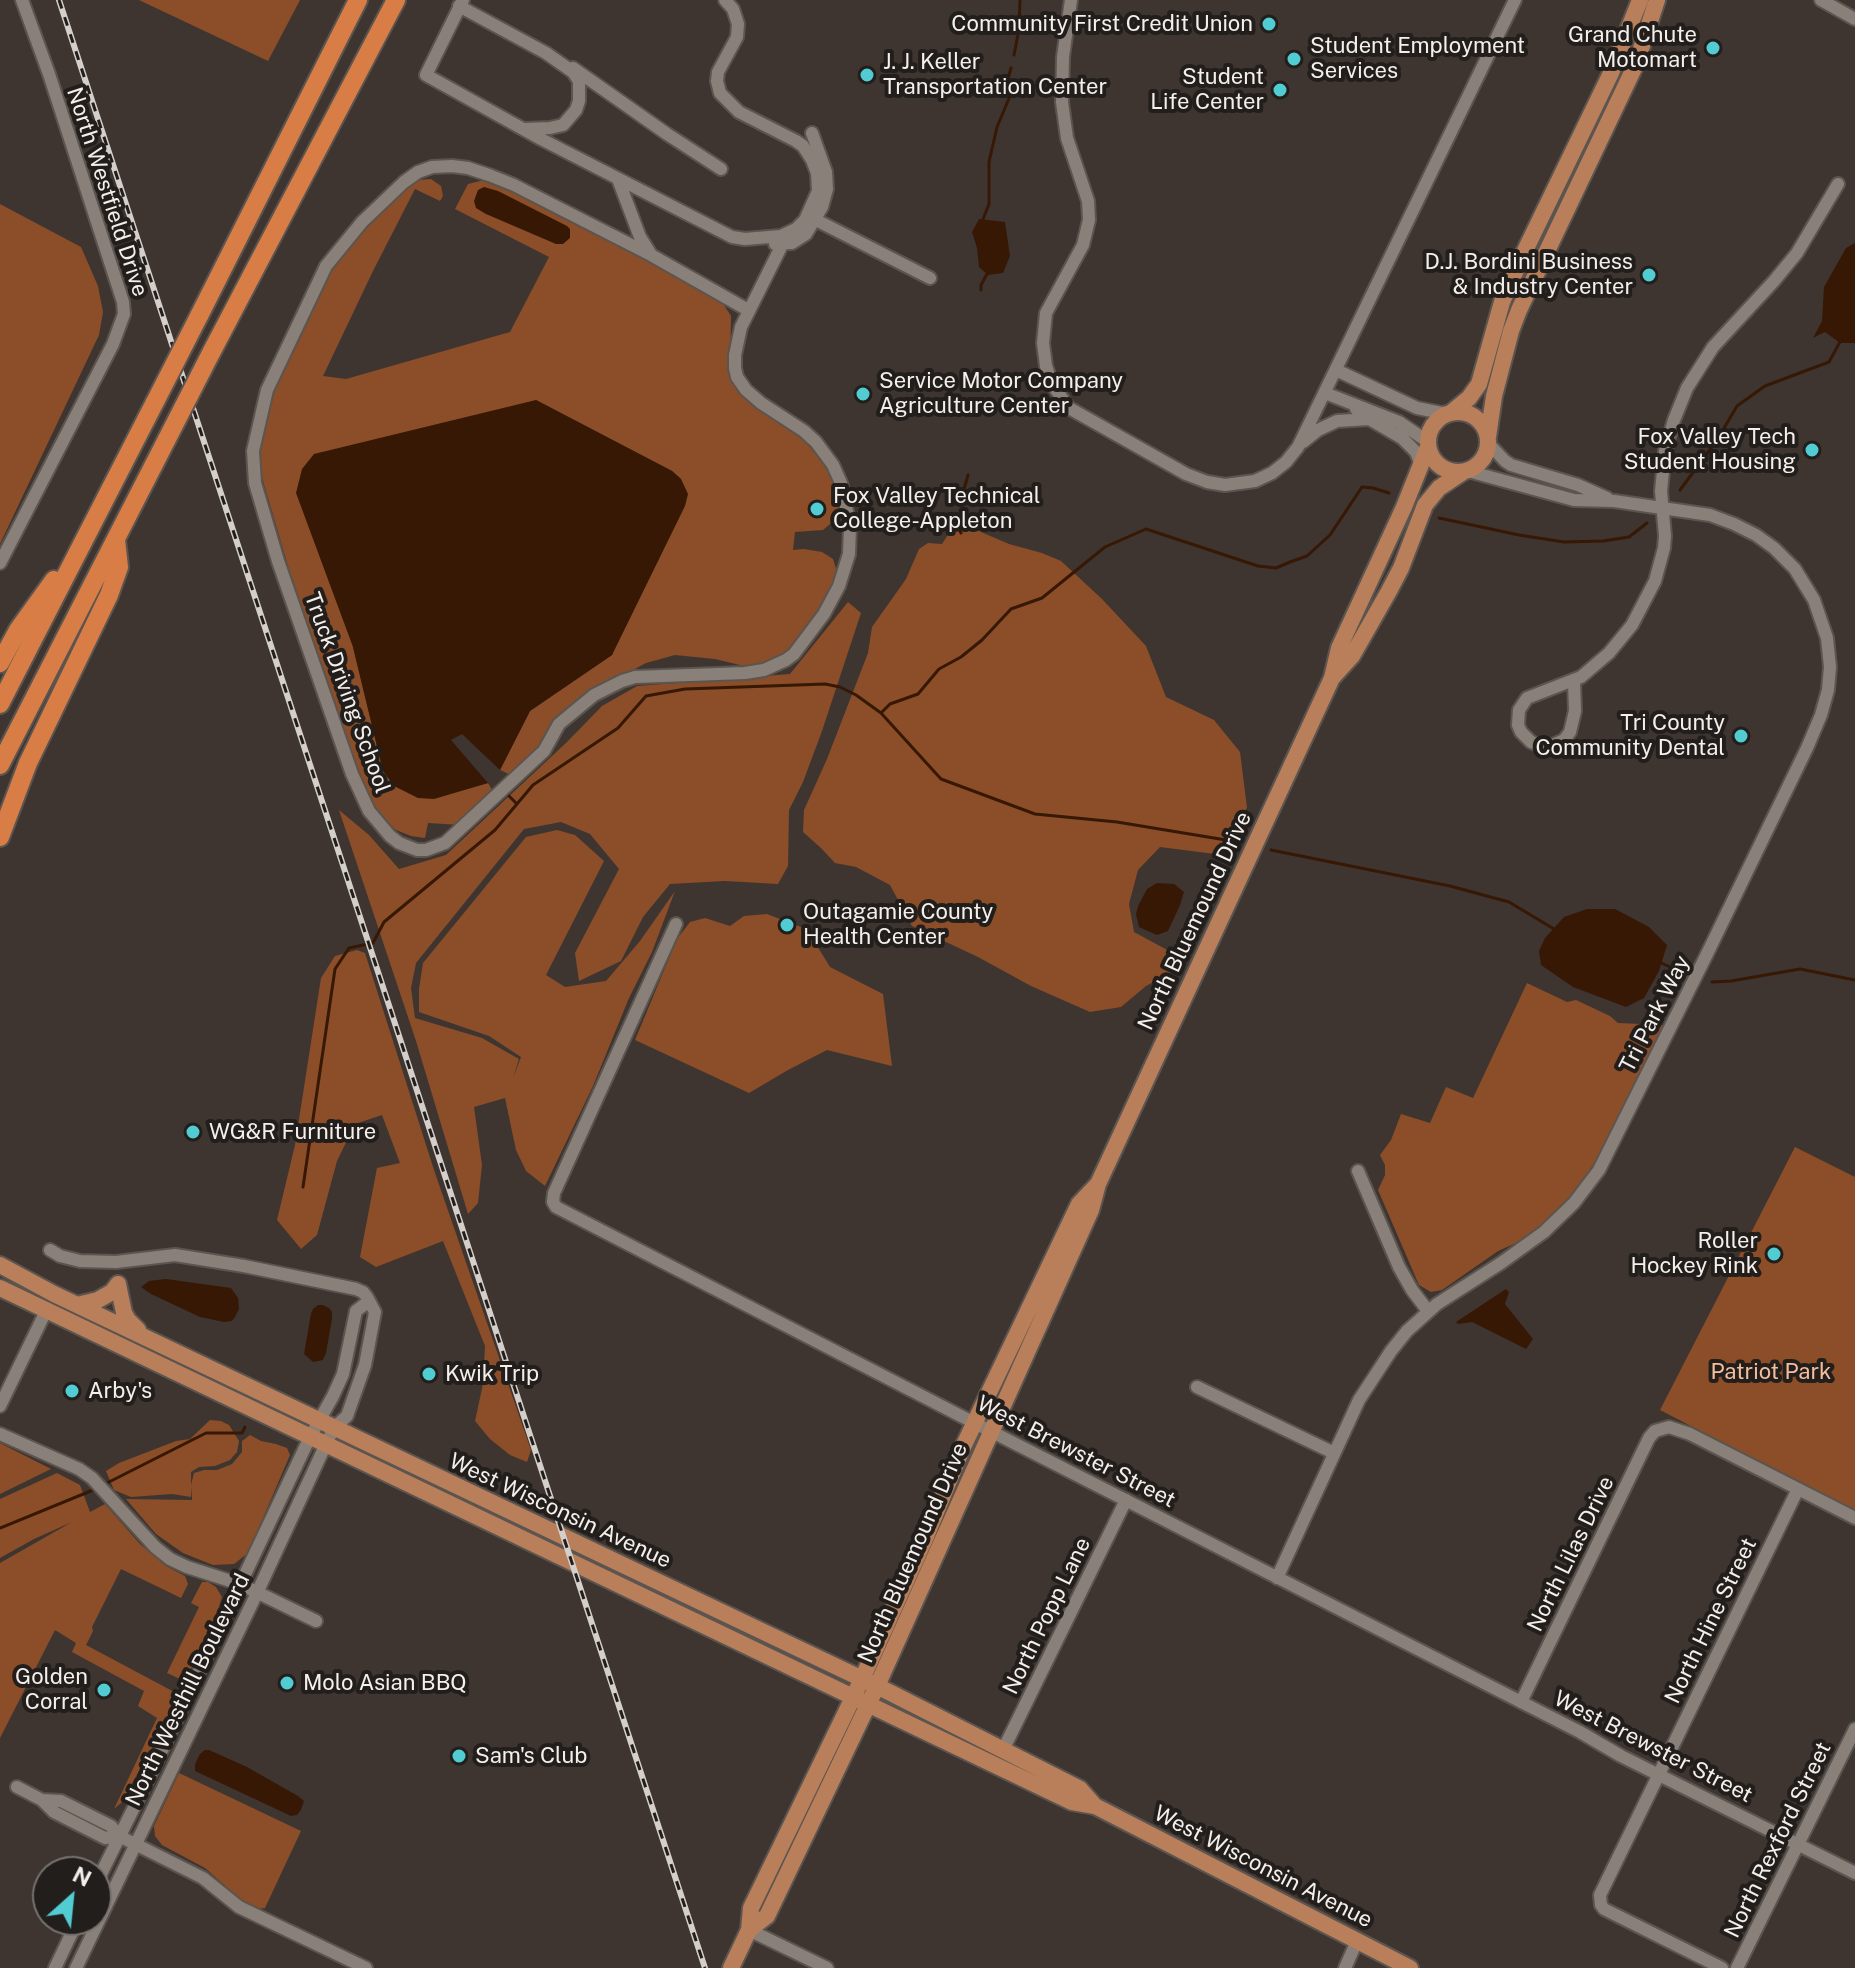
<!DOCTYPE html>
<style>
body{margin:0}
#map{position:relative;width:1855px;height:1968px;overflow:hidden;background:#3e3530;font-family:"Public Sans",sans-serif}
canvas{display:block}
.north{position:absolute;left:32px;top:1856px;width:80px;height:80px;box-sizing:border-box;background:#221e1b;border:2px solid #76726f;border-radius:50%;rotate:27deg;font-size:22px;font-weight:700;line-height:32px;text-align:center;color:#f5efec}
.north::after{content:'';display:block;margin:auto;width:28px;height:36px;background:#51ccd3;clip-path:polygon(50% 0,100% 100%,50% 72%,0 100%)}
</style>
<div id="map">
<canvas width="1855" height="1968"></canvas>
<div class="north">N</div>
</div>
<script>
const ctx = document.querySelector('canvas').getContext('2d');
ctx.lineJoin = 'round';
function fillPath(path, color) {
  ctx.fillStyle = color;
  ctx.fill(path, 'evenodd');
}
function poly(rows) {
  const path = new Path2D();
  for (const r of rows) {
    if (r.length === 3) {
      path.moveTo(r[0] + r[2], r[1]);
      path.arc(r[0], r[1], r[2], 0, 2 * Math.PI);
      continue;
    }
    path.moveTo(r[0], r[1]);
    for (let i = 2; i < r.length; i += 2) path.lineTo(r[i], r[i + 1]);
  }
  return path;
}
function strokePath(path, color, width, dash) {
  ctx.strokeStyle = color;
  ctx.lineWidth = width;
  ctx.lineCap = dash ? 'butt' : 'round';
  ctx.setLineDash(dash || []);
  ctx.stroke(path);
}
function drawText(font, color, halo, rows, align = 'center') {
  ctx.font = font + ' "Public Sans",sans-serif';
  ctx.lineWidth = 8;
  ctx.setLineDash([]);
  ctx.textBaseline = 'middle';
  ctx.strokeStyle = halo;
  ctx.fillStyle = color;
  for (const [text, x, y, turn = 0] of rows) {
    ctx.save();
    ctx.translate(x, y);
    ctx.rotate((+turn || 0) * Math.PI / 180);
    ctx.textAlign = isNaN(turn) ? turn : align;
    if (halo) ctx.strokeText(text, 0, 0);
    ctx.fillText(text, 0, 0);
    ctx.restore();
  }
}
const green = poly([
 [139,0,300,0,268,61],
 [431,179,441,186,443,196,440,201,415,189,373,271,323,376,346,379,510,332,549,257,455,209,468,184,484,180,508,187,703,290,722,302,731,316,730,375,738,392,751,404,801,438,824,462,835,485,840,510,836,519,823,530,795,532,793,550,804,549,822,552,833,559,838,575,832,591,804,636,788,651,765,664,748,667,715,659,675,655,646,663,587,695,513,776,500,770,530,711,612,655,681,479,672,471,536,400,353,647,383,771,418,798,434,798,488,783,491,788,491,795,461,825,428,823,425,838,411,836,396,830,380,815,369,796,352,763,307,631,261,474,261,428,272,390,310,308,335,262,400,193,417,180],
 [0,204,81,247,98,286,103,312,99,335,0,544],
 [954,525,974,529,1009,544,1042,553,1061,561,1102,599,1146,646,1166,697,1214,720,1240,752,1247,808,1215,854,1160,847,1138,870,1129,904,1134,932,1171,952,1172,972,1146,986,1121,1007,1090,1012,1031,986,978,957,912,926,890,885,856,867,835,863,821,848,803,832,804,810,827,759,868,653,872,627,906,579,919,549,928,543,942,544],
 [848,602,861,613,822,731,803,782,789,810,788,866,778,884,725,881,670,884,643,917,621,961,579,981,575,953,619,869,590,834,561,822,524,829,416,963,411,988,415,1018,482,1038,519,1059,513,1078,521,1057,489,1036,419,1012,419,989,423,963,526,837,557,830,575,835,604,861,546,975,565,987,606,981,640,941,675,891,652,952,629,998,593,1086,545,1186,526,1171,516,1150,505,1098,474,1107,482,1165,478,1203,468,1214,416,1041,339,810,369,835,399,869,446,855,567,742,602,706,637,686,790,674],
 [767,914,801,927,811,936,830,967,883,994,892,1066,827,1050,788,1070,749,1093,635,1040,677,939,690,922,705,918,730,926,744,916],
 [357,950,365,953,434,1170,531,1450,527,1462,510,1455,490,1439,475,1421,483,1384,485,1346,443,1241,376,1267,360,1257,377,1168,400,1163,382,1115,355,1124,337,1161,317,1235,301,1249,277,1220,295,1145,321,978,335,956],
 [1527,983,1567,1002,1576,1000,1610,1016,1618,1023,1663,1025,1600,1155,1569,1200,1525,1239,1498,1251,1442,1290,1431,1292,1419,1285,1378,1190,1385,1175,1385,1165,1380,1155,1391,1140,1401,1114,1430,1123,1446,1087,1473,1098],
 [1795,1147,1855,1177,1855,1511,1660,1410],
 [210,1420,221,1421,229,1425,239,1441,237,1452,230,1460,215,1466,199,1467,191,1472,191,1485,194,1473,204,1470,217,1470,232,1464,242,1452,242,1441,250,1435,261,1441,276,1444,287,1448,290,1455,248,1553,234,1564,213,1565,183,1553,156,1534,126,1499,192,1500,192,1487,191,1497,172,1494,131,1497,114,1490,106,1471,119,1463,176,1441,190,1439],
 [0,1443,51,1469,0,1494],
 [57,1473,80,1485,90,1512,105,1504,140,1544,166,1566,185,1576,188,1584,181,1598,121,1569,92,1627,93,1631,86,1645,178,1694,162,1730,121,1803,114,1809,157,1718,138,1706,144,1691,72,1652,76,1643,55,1630,0,1738,0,1563,72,1522,34,1539,0,1558,0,1499],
 [202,1582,208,1582,216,1587,222,1597,213,1625,186,1679,182,1680,167,1673,199,1607,191,1603],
 [179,1773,301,1831,265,1908,257,1909,240,1899,205,1868,162,1845,155,1836,154,1826]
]);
const water = poly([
 [484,187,498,191,567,226,570,229,570,238,563,244,556,244,486,214,476,208,474,201,478,190],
 [979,219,1005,222,1010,256,1003,273,988,275,979,267,977,248,972,232],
 [1855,243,1855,343,1840,343,1825,332,1813,338,1822,321,1824,287,1846,248],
 [536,400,672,471,681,479,688,494,685,506,612,655,530,711,500,770,462,734,451,740,488,783,434,799,418,798,394,786,383,771,353,647,296,493,302,469,314,454],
 [1157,883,1174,884,1184,892,1180,905,1168,931,1157,935,1139,927,1136,914,1138,906,1147,889],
 [1587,909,1615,909,1649,927,1667,945,1659,971,1644,998,1626,1007,1573,987,1541,965,1539,951,1545,938,1564,917],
 [166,1279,231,1288,238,1298,239,1309,235,1317,232,1321,224,1322,200,1317,151,1294,141,1287,149,1281],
 [1506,1289,1509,1292,1505,1304,1533,1339,1526,1349,1472,1322,1458,1324,1456,1322],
 [318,1305,323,1305,329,1308,332,1312,332,1319,326,1353,323,1360,313,1362,304,1354,311,1314,313,1309],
 [205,1750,209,1750,247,1767,298,1796,304,1801,301,1810,297,1815,291,1816,195,1771,195,1764,200,1754]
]);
const stream = poly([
 [1014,55,1019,29,1020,0],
 [1010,96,1021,94],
 [983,219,989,204,989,162,997,127,1010,96,1005,90,1011,68],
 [981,290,981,285,987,274],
 [1680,490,1717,440,1737,406,1765,386,1829,362,1841,340],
 [960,503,968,475],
 [1439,518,1519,535,1564,542,1603,541,1629,537,1647,523],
 [957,525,961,533],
 [881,713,890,704,918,694,939,669,961,657,982,640,1011,609,1042,598,1105,547,1146,529,1258,566,1276,568,1290,562,1307,556,1330,535,1362,487,1373,488,1389,493],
 [509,796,517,804],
 [1271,850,1450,886,1509,902,1554,929],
 [1659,962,1681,972],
 [1712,982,1731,981,1800,969,1855,980],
 [303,1187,335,969,349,948,373,943,384,922,495,830,533,785,618,728,646,696,685,689,825,684,840,687,856,695,881,713,941,779,1035,814,1117,822,1226,840],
 [105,1484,206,1433,242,1433,245,1427],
 [0,1528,98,1488]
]);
const minor = poly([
 [463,0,426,75,541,139,732,237,745,239,781,236,796,229,805,220,818,191,817,173,812,160,803,146,796,141,739,112,720,93,717,81,718,72,737,37,738,24,733,9,725,0],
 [1071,0,1063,57,1062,102,1067,138,1088,201,1089,220,1083,245,1046,313,1043,343,1046,366,1052,384,1069,408,1186,474,1207,482,1225,485,1255,481,1272,473,1286,462,1298,447,1515,0],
 [1821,0,1855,19],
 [459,6,546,53,573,72,579,81,579,101,576,110,563,125,550,128,526,129],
 [573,68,667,134,721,169],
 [618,179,640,237,650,253],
 [816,220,930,278],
 [775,244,792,243,806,234,822,207,827,189,826,172,812,133],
 [748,310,651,255,514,185,489,175,468,168,452,166,432,167,418,172,404,182,362,222,326,266,267,390,253,451,255,483,278,561,352,774,369,811,390,836,399,843,417,850,426,850,445,843,544,751,559,724,594,695,622,681,635,677,745,673,764,670,786,660,794,654,824,614,839,586,849,554,850,526,841,483,833,465,816,442,804,431,761,403,746,390,737,377,735,368,735,355,741,327,783,243],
 [1336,370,1417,408,1447,414],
 [1325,393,1399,422,1427,441],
 [1356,409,1361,414,1402,438,1416,452,1421,465],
 [1303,442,1318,430,1337,421,1369,419],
 [1488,443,1505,461,1511,465,1578,485,1607,498],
 [0,563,113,344,124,314,123,302,49,74,22,0],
 [1574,681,1575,711,1570,732,1564,740,1551,746,1542,746,1531,742,1521,732,1518,725,1519,710,1527,698,1581,677,1609,653,1632,625,1655,581,1664,548,1665,536,1661,491,1665,451,1674,420,1687,388,1713,347,1774,281,1797,253,1838,184],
 [676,924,554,1193,553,1202,556,1207,957,1414,1580,1732,1621,1756,1855,1873],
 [1358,1171,1399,1267,1412,1290,1428,1311],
 [50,1250,60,1256,80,1261,116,1262,175,1255,244,1266,356,1289,363,1292,367,1297,375,1312,365,1365,347,1416,334,1428,326,1444,257,1593,76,1968],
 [1197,1387,1334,1453],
 [0,1406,46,1311],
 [0,1434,79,1469,92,1478,155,1547,170,1559,187,1567,240,1584,316,1621],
 [1277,1578,1359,1400,1391,1351,1407,1331,1437,1304,1501,1263,1544,1232,1574,1203,1599,1170,1706,956,1807,748,1821,715,1828,690,1830,667,1827,638,1814,600,1795,569,1774,548,1756,535,1734,524,1710,515,1614,501,1574,500,1468,471],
 [1521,1702,1649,1438,1655,1431,1669,1427,1690,1434,1855,1518],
 [1003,1750,1126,1500],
 [17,1787,42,1800,54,1812,105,1838,119,1836],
 [42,1800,61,1801,111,1826,119,1836,203,1878,239,1907,366,1968],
 [96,1884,153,1769,310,1437,333,1396,343,1374,356,1311,369,1301],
 [749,1930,827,1968],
 [55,1968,78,1920],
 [1345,1968,1357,1941],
 [1722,1968,1604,1909,1601,1905,1600,1895,1798,1489],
 [1737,1968,1855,1729]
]);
const major = poly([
 [1458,442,30],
 [1452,412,1469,398,1479,384,1502,302,1520,261,1611,73,1640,0],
 [1488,437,1494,396,1511,331,1519,310,1636,64,1657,0],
 [1333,677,1352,656,1389,591,1401,568,1425,505,1439,488,1463,472],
 [0,1265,54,1294,877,1686,1080,1789,1095,1806],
 [118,1284,124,1313,128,1320,138,1330],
 [0,1288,1072,1802,1095,1806,1410,1968],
 [77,1305,98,1300,112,1292,118,1284],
 [749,1930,767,1916,877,1686,1091,1210,1098,1184,1332,678,1339,648,1404,507,1428,447],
 [731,1968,749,1930,751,1908,862,1679,925,1539,963,1447,1079,1204,1097,1185]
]);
const highway = poly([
 [199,316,358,0],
 [211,353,396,0],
 [0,663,18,630,54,580],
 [0,704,155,402],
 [0,765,167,439],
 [0,837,28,763,109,595,119,567,116,540]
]);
const rail = poly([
 [59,0,705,1968]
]);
const highwayBridge = poly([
 [155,402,199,316],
 [167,439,211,353]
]);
const markers = [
 [1269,24,8,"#51ccd3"],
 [1713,48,8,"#51ccd3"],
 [1294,59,8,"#51ccd3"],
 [867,75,8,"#51ccd3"],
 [1280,90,8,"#51ccd3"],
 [1649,275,8,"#51ccd3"],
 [863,394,8,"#51ccd3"],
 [1812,450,8,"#51ccd3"],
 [817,509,8,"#51ccd3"],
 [1741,736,8,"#51ccd3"],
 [787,925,8,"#51ccd3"],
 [193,1132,8,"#51ccd3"],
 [1774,1254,8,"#51ccd3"],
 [429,1374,8,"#51ccd3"],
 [72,1391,8,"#51ccd3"],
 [287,1683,8,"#51ccd3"],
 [104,1690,8,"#51ccd3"],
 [459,1756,8,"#51ccd3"]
];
const poiNames = [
 ["Community First Credit Union",1253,24,"right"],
 ["Grand Chute",1697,35,"right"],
 ["Motomart",1697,60,"right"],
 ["Student Employment",1310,46],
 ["Services",1310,71],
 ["J. J. Keller",883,62],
 ["Transportation Center",883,87],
 ["Student",1264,77,"right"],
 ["Life Center",1264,102,"right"],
 ["D.J. Bordini Business",1633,262,"right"],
 ["& Industry Center",1633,287,"right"],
 ["Service Motor Company",879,381],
 ["Agriculture Center",879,406],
 ["Fox Valley Tech",1796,437,"right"],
 ["Student Housing",1796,462,"right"],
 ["Fox Valley Technical",833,496],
 ["College-Appleton",833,521],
 ["Tri County",1725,723,"right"],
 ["Community Dental",1725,748,"right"],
 ["Outagamie County",803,912],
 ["Health Center",803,937],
 ["WG&R Furniture",209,1132],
 ["Roller",1758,1241,"right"],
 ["Hockey Rink",1758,1266,"right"],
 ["Kwik Trip",445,1374],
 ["Arby's",88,1391],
 ["Golden",88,1677,"right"],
 ["Corral",88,1702,"right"],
 ["Molo Asian BBQ",303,1683],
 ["Sam's Club",475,1756]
];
const streetNames = [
 ["North Westfield Drive",107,192,72],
 ["Truck Driving School",347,693,70],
 ["North Bluemound Drive",1195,921,-65],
 ["Tri Park Way",1655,1014,-63],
 ["West Brewster Street",1076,1452,27],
 ["West Wisconsin Avenue",560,1511,25],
 ["North Bluemound Drive",913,1553,-66],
 ["North Lilas Drive",1571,1554,-64],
 ["North Popp Lane",1047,1616,-64],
 ["North Hine Street",1711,1621,-64],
 ["North Westhill Boulevard",188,1690,-64],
 ["West Brewster Street",1653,1747,27],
 ["North Rexford Street",1778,1840,-64],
 ["West Wisconsin Avenue",1263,1867,27]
];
const parkNames = [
 ["Patriot Park",1771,1372]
];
fillPath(green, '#8b4e29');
fillPath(water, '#371804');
strokePath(stream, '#371804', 3);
strokePath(minor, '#5b544f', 16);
strokePath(major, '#5b544f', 20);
strokePath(highway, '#5b544f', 22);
strokePath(minor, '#8a807a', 12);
strokePath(major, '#b97e5a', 16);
strokePath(highway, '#d87d45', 18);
strokePath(rail, '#d5cfcb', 6);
strokePath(rail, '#221e1b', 3, [9]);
strokePath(highwayBridge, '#5b544f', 22, []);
strokePath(highwayBridge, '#d87d45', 18);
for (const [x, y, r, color] of markers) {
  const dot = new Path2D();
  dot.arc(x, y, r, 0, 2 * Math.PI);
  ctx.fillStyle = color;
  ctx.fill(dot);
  strokePath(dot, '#221e1b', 3);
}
drawText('22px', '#f5efec', '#221e1b', poiNames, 'left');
drawText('22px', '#f5efec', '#221e1b', streetNames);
drawText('22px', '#f4bd9e', '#221e1b', parkNames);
</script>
